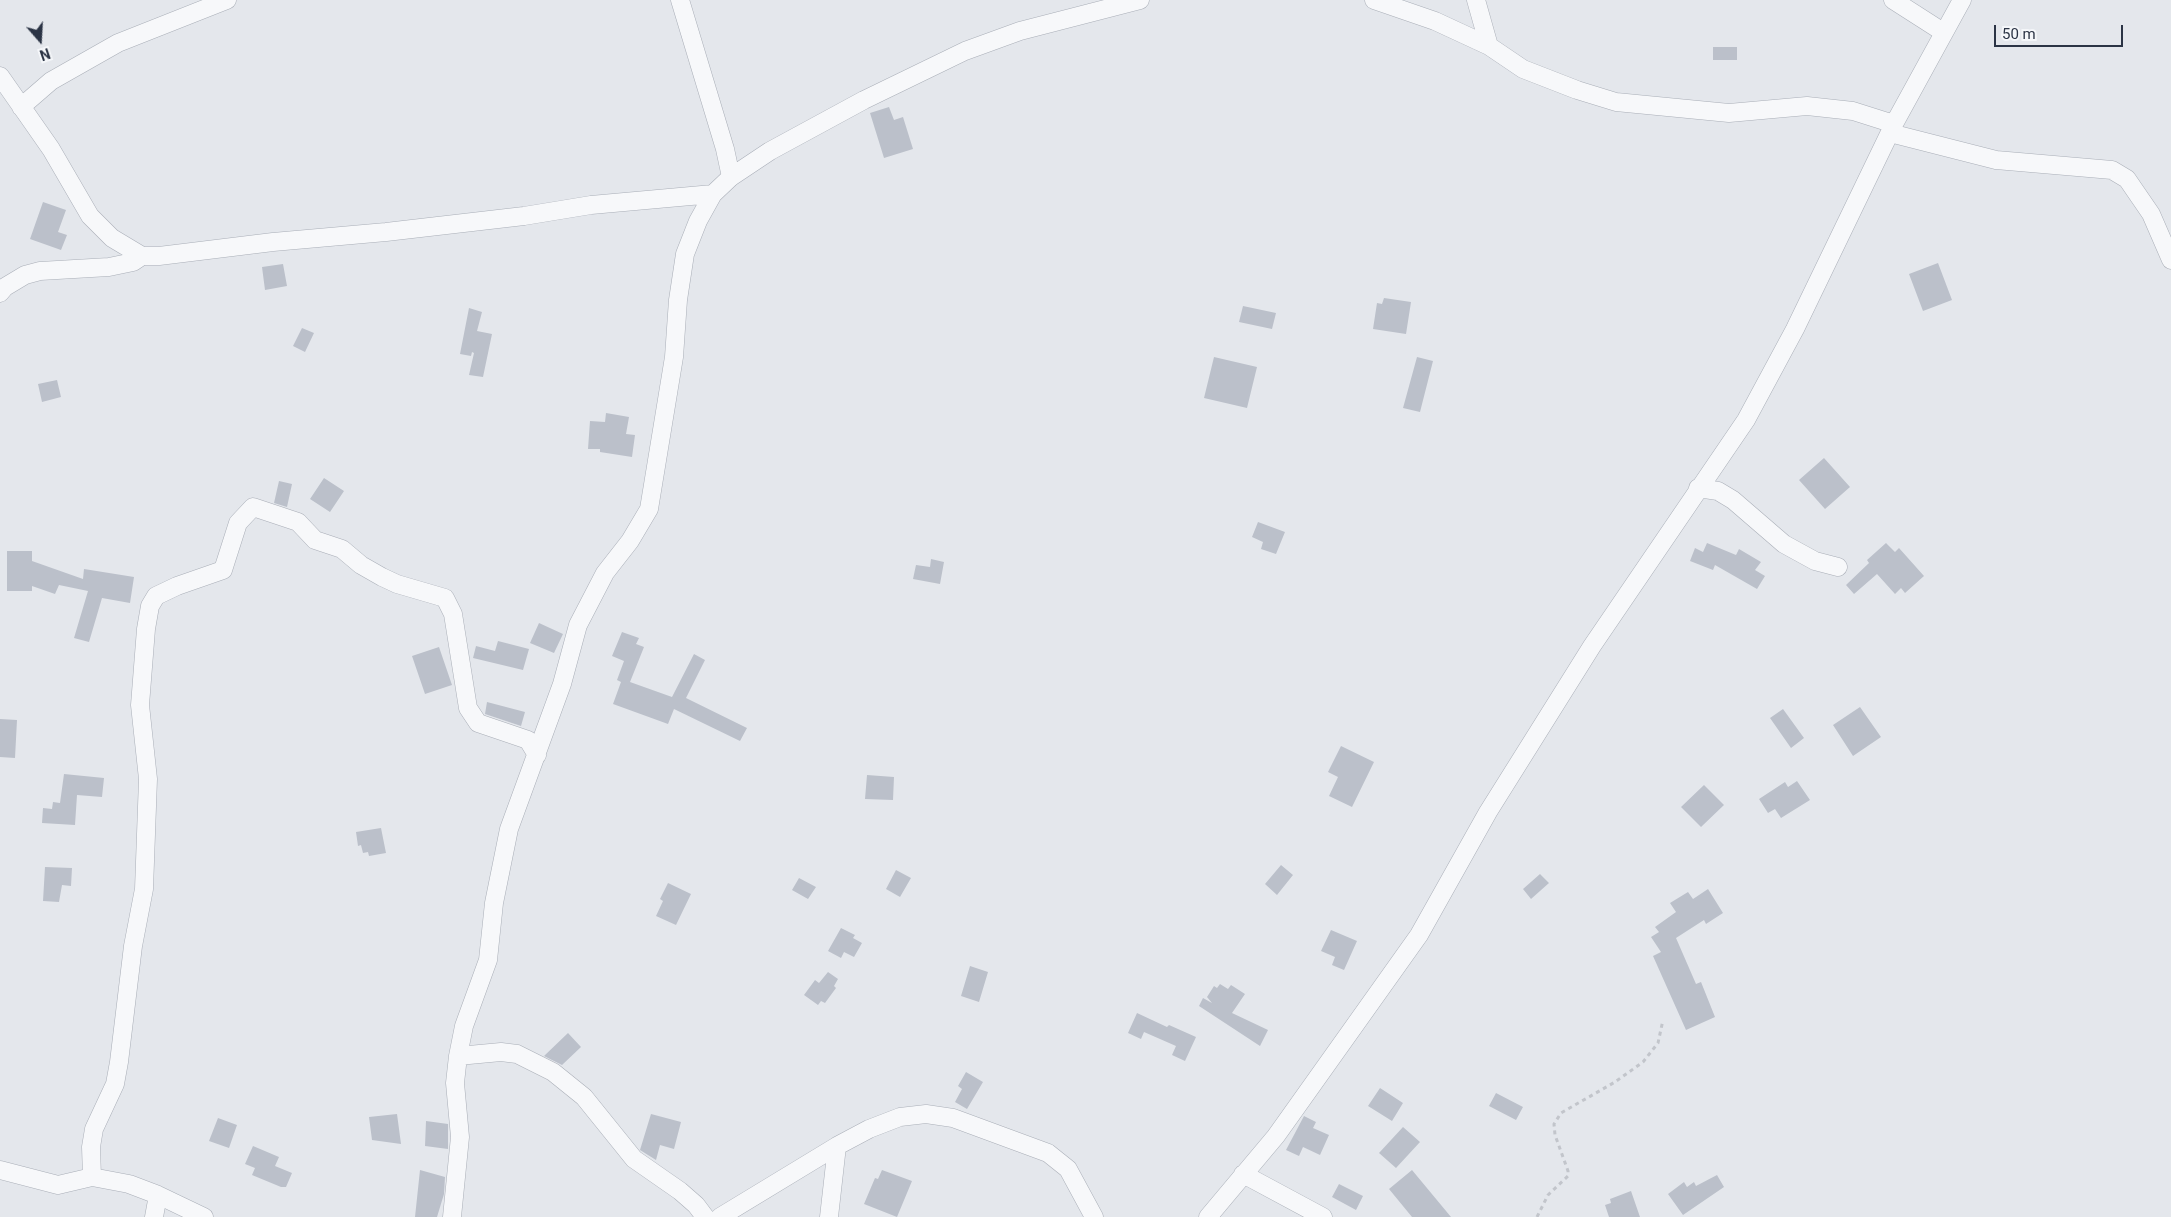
<!DOCTYPE html>
<style>
body{margin:0}
#map{position:relative;width:2171px;height:1217px;overflow:hidden;background:#e4e7ec;font-family:Roboto,sans-serif}
canvas{display:block}
.north{position:absolute;left:15px;top:15px;width:50px;height:50px;-webkit-text-stroke:4px #f4f6f9;paint-order:stroke;rotate:161deg;font-size:14px;font-weight:700;line-height:20px;text-align:center;color:#2b3445}
.north::after{content:'';display:block;margin:auto;width:18px;height:22px;background:#2b3445;clip-path:polygon(50% 0,100% 100%,50% 72%,0 100%)}
.scale{position:absolute;left:1994px;top:25px;width:129px;height:22px;box-sizing:border-box;border:2px solid #2b3445;border-top:0;padding-left:6px;font-size:15px;line-height:18px;white-space:nowrap;color:#2b3445;-webkit-text-stroke:4px #f4f6f9;paint-order:stroke}
</style>
<div id="map">
<canvas width="2171" height="1217"></canvas>
<div class="north">N</div>
<div class="scale">50 m</div>
</div>
<script>
const ctx = document.querySelector('canvas').getContext('2d');
ctx.lineJoin = 'round';
function fillPath(path, color) {
  ctx.fillStyle = color;
  ctx.fill(path, 'evenodd');
}
function poly(rows) {
  const path = new Path2D();
  for (const r of rows) {
    path.moveTo(r[0], r[1]);
    for (let i = 2; i < r.length; i += 2) path.lineTo(r[i], r[i + 1]);
  }
  return path;
}
function strokePath(path, color, width, dash) {
  ctx.strokeStyle = color;
  ctx.lineWidth = width;
  ctx.lineCap = dash ? 'butt' : 'round';
  ctx.setLineDash(dash || []);
  ctx.stroke(path);
}
const building = poly([
 [1713,47,1737,47,1737,60,1713,60],
 [889,107,894,120,903,117,913,149,884,158,870,113],
 [43,202,66,210,58,232,67,235,61,250,30,239],
 [1938,263,1952,300,1923,311,1909,274],
 [283,264,287,286,265,290,262,267],
 [1384,298,1411,302,1406,334,1373,329,1377,303,1382,304],
 [1243,306,1276,313,1272,329,1239,322],
 [469,308,482,312,477,331,492,334,483,377,469,375,474,353,472,352,471,356,460,354],
 [302,328,314,333,305,352,293,346],
 [1214,357,1257,367,1247,408,1204,398],
 [1417,357,1433,361,1420,412,1403,408],
 [57,380,61,397,42,402,38,384],
 [606,413,629,417,626,434,635,435,632,457,600,452,600,449,588,449,590,421,605,422],
 [1824,458,1850,487,1825,509,1799,480],
 [324,478,344,491,330,512,310,499],
 [279,481,292,484,287,507,274,503],
 [1258,522,1285,532,1276,554,1261,549,1263,542,1252,537],
 [1707,543,1736,555,1739,549,1761,562,1755,570,1765,576,1757,589,1715,565,1713,570,1690,561,1695,548,1703,552],
 [1886,543,1895,552,1899,548,1924,576,1905,593,1901,588,1895,594,1877,574,1854,594,1846,585,1869,563,1867,560],
 [7,551,32,551,32,561,83,579,84,569,134,577,130,603,102,598,89,642,74,638,88,591,59,585,55,594,32,586,32,591,7,591],
 [931,559,944,562,940,584,913,579,916,565,930,567],
 [539,623,563,634,554,653,530,643],
 [622,632,639,638,636,644,644,647,630,682,672,697,694,654,705,660,686,698,747,728,740,741,674,709,668,724,613,704,621,682,617,680,624,661,612,656],
 [498,641,529,649,523,670,473,658,476,646,495,651],
 [439,647,452,685,425,694,412,656],
 [487,702,525,712,521,726,485,714],
 [1860,707,1881,737,1853,756,1833,725],
 [1783,709,1804,738,1791,748,1770,718],
 [0,719,17,720,15,758,0,757],
 [1341,746,1374,762,1352,807,1329,796,1338,777,1328,772],
 [64,774,104,778,102,797,77,795,75,825,42,823,43,808,52,809,53,802,60,803],
 [867,775,894,777,893,800,865,799],
 [1797,781,1810,800,1781,818,1775,809,1768,813,1759,799,1785,782,1788,787],
 [1704,785,1724,805,1701,827,1681,807],
 [381,828,386,853,369,856,368,852,363,853,361,845,358,846,356,832],
 [1281,865,1293,875,1277,895,1265,884],
 [45,867,72,868,71,886,62,885,59,902,43,901],
 [896,870,911,878,900,897,886,889],
 [1540,874,1549,883,1531,899,1523,889],
 [799,878,816,887,808,899,792,890],
 [668,883,691,894,676,925,656,916,663,901,660,899],
 [1708,889,1723,913,1706,924,1704,920,1676,938,1696,984,1701,982,1715,1017,1686,1030,1653,956,1661,952,1651,937,1659,932,1655,927,1676,912,1670,903,1688,892,1693,899],
 [841,928,855,935,853,938,862,943,854,957,844,952,841,958,828,951],
 [1331,930,1357,941,1344,970,1332,965,1335,957,1321,951],
 [970,966,988,972,979,1002,961,996],
 [828,972,838,979,834,986,836,988,825,1003,821,1001,818,1005,804,995,815,980,819,983],
 [1220,984,1228,989,1231,985,1245,994,1232,1013,1268,1030,1260,1046,1199,1006,1203,998,1212,1003,1207,997,1214,986,1217,988],
 [1137,1013,1167,1027,1169,1025,1196,1037,1185,1061,1172,1055,1176,1046,1144,1032,1141,1039,1128,1033],
 [568,1033,581,1047,562,1065,544,1056],
 [966,1072,983,1082,967,1109,955,1102,962,1089,958,1086],
 [1380,1088,1403,1103,1392,1121,1368,1106],
 [1496,1093,1523,1107,1516,1120,1489,1106],
 [397,1114,401,1144,372,1140,369,1117],
 [651,1114,681,1122,674,1149,660,1145,656,1160,640,1150],
 [1304,1116,1316,1122,1313,1128,1329,1135,1320,1155,1303,1147,1299,1156,1286,1150],
 [218,1118,237,1125,229,1148,209,1141],
 [426,1121,448,1124,448,1149,425,1146],
 [1403,1127,1420,1142,1396,1168,1379,1153],
 [253,1146,279,1157,275,1166,292,1173,286,1187,281,1187,252,1175,255,1168,245,1164],
 [420,1170,445,1177,444,1194,437,1217,415,1217],
 [882,1170,912,1181,897,1217,864,1204,875,1178,878,1179],
 [1412,1170,1451,1217,1412,1217,1389,1189],
 [1717,1175,1724,1187,1683,1215,1668,1194,1684,1182,1687,1187,1694,1182,1696,1186],
 [1339,1184,1363,1196,1356,1210,1332,1197],
 [1631,1191,1640,1217,1609,1217,1605,1205,1611,1203,1610,1199]
]);
const path = poly([
 [1537,1217,1548,1195,1568,1176,1568,1171,1555,1135,1554,1124,1561,1113,1615,1082,1643,1062,1658,1043,1663,1020]
]);
const minor = poly([
 [680,0,725,149,731,177],
 [1374,0,1435,21,1489,46,1523,69,1577,90,1616,102,1729,113,1807,106,1853,111,1894,124],
 [1476,0,1489,46],
 [1893,0,1943,32],
 [0,76,51,149,90,216,112,238,142,256,159,256,273,242,386,232,524,216,591,205,713,194],
 [21,107,51,81,118,43,227,0],
 [1890,133,1996,160,2112,170,2127,179,2151,214,2171,260],
 [0,293,5,287,25,275,40,271,109,267,133,262,142,256],
 [1698,488,1718,491,1733,500,1784,544,1815,561,1838,567],
 [458,1056,501,1052,517,1054,553,1072,584,1097,634,1159,680,1191,696,1205,705,1217],
 [0,1170,58,1185,92,1177,129,1184,158,1195,204,1217],
 [1243,1174,1323,1217],
 [92,1177,91,1147,94,1129,115,1084,119,1062,133,946,144,889,148,779,140,705,146,629,150,606,156,596,177,586,223,570,238,523,253,507,298,522,315,540,342,549,361,565,382,577,397,584,445,598,453,614,468,708,478,723,528,740,537,755],
 [154,1217,158,1195],
 [452,1217,460,1137,455,1083,458,1056,464,1026,488,960,494,903,509,829,562,684,578,625,605,573,630,541,649,509,674,357,678,300,685,254,698,221,713,194,731,177,770,151,864,100,965,51,1020,31,1140,0],
 [720,1217,837,1146,869,1129,900,1117,926,1114,953,1118,1048,1153,1068,1169,1094,1217],
 [829,1217,837,1146],
 [1208,1217,1276,1136,1419,935,1488,812,1592,646,1746,420,1795,329,1894,124,1962,0]
]);
fillPath(building, '#bbc0ca');
strokePath(minor, '#a9aeb7', 19);
strokePath(path, '#c2c5cb', 3, [4, 4]);
strokePath(minor, '#f7f8fa', 18);
</script>
